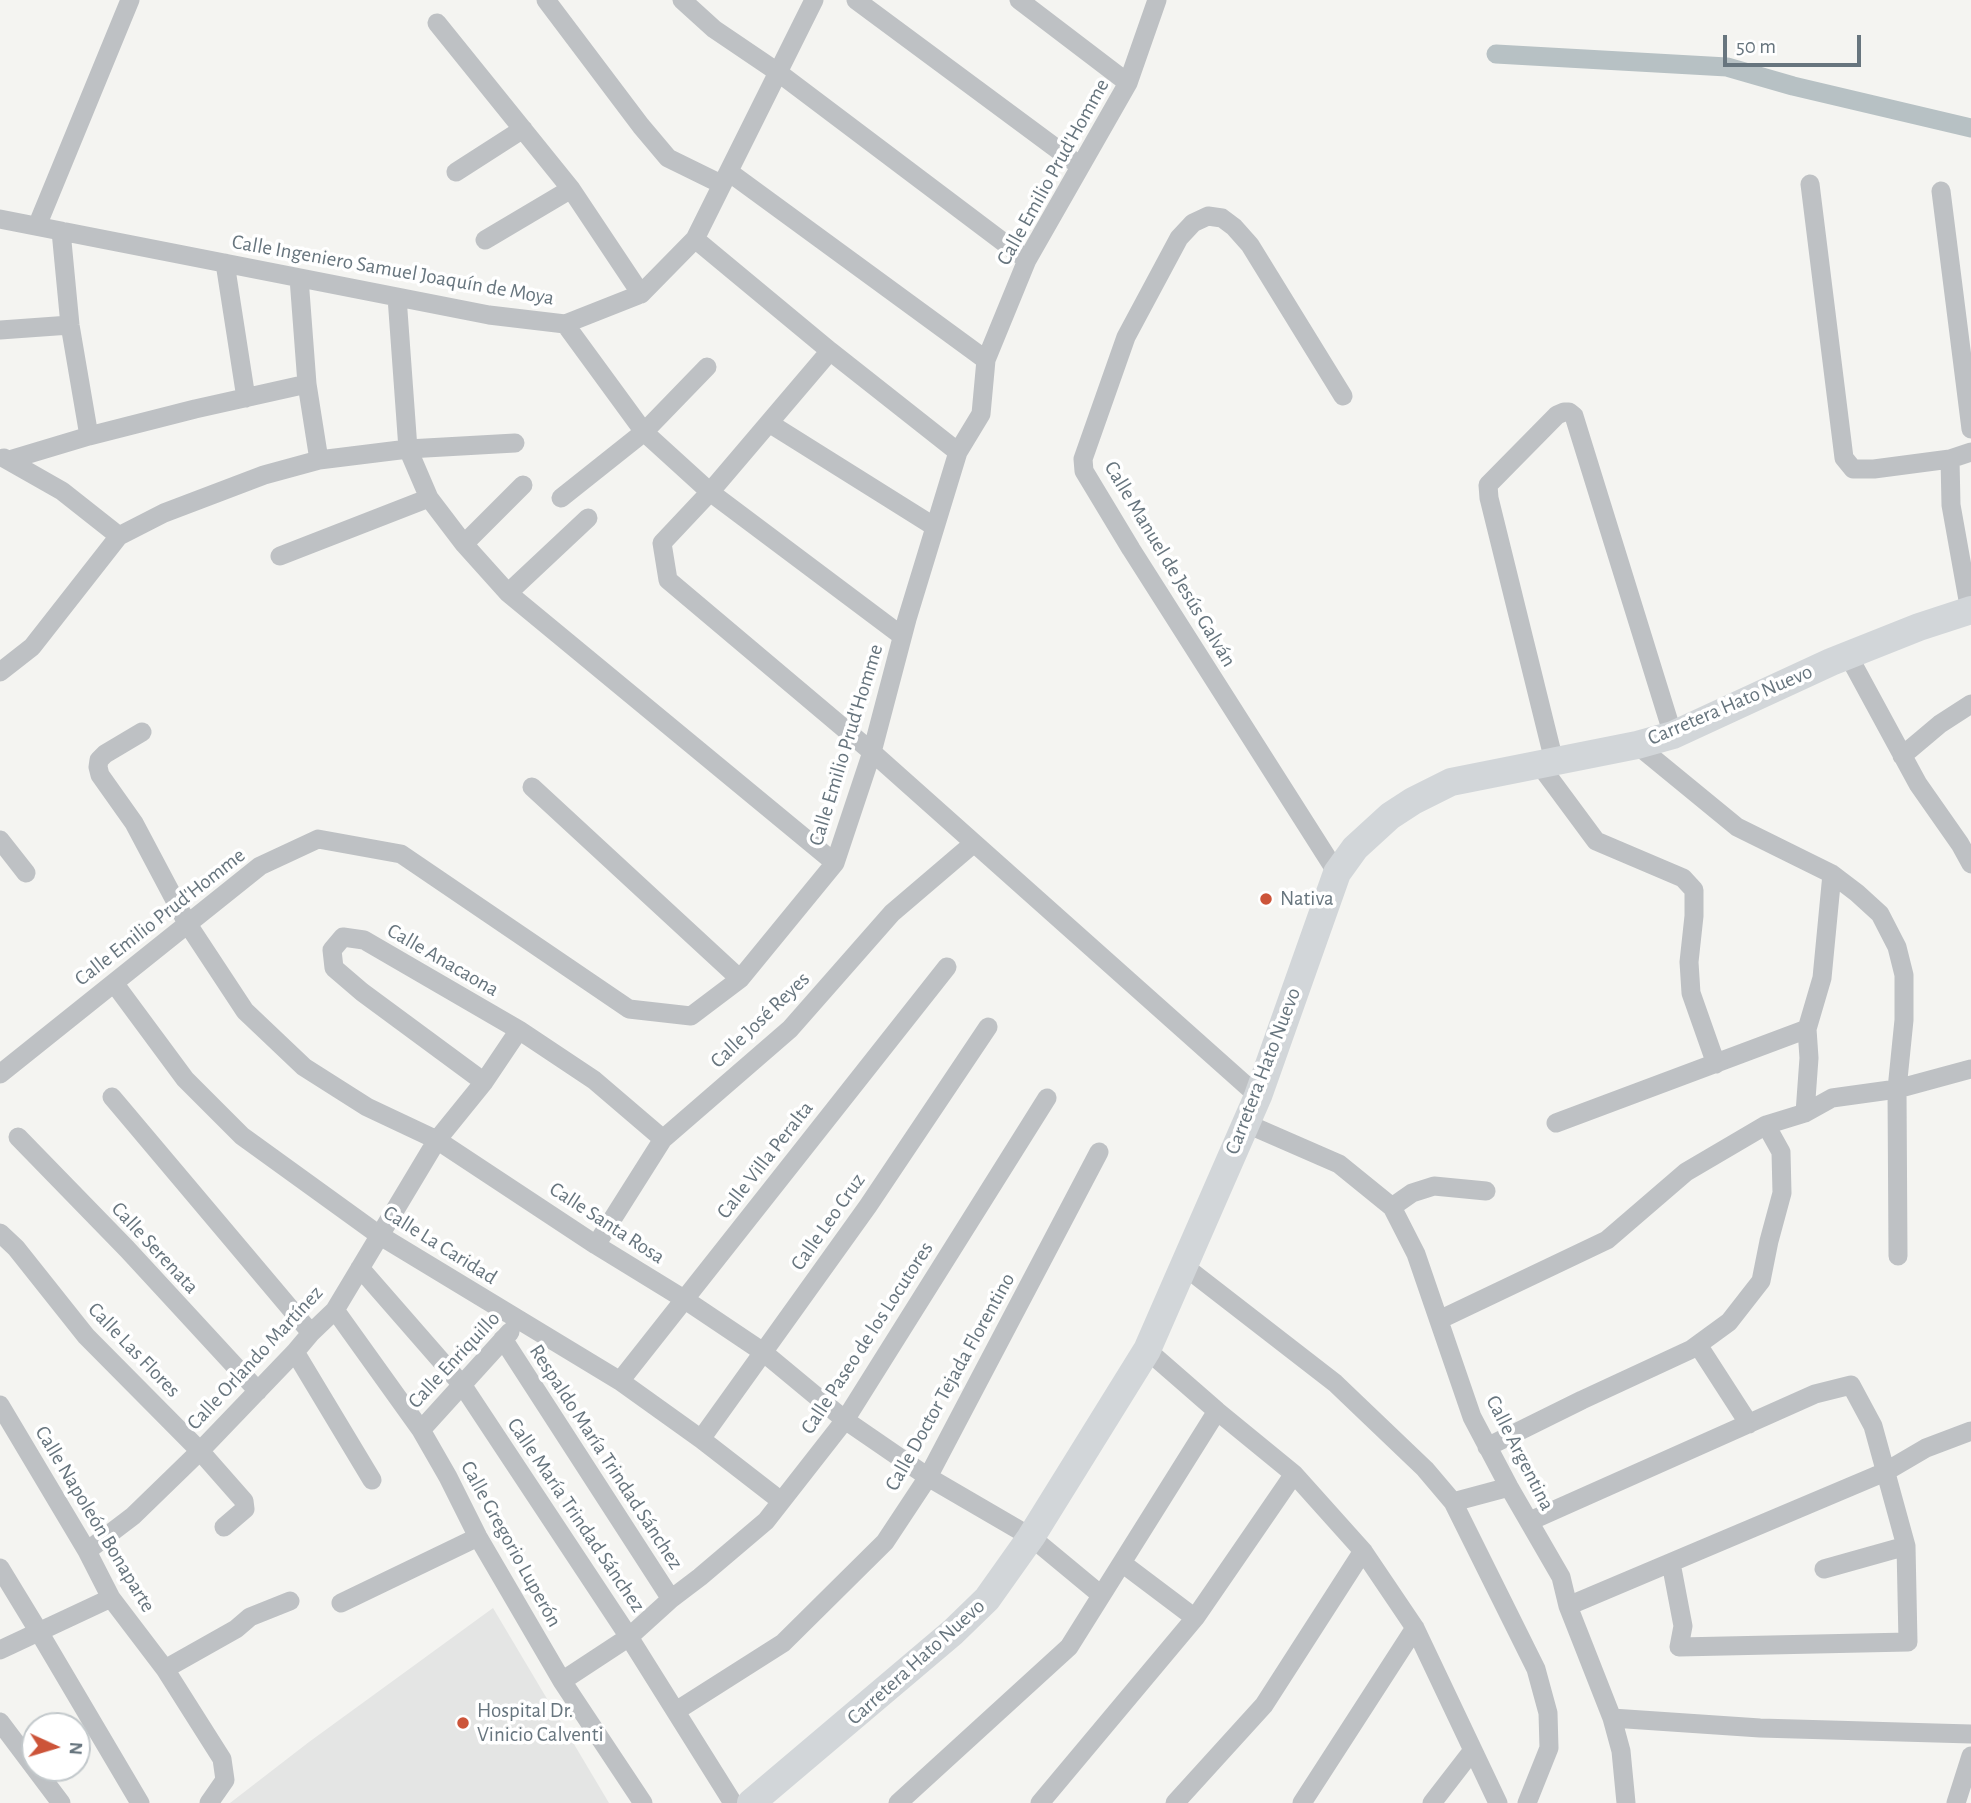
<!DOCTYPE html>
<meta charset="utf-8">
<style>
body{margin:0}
#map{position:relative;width:1971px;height:1803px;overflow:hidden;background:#f4f4f1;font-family:"Alegreya Sans",sans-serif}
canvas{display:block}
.north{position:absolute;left:21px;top:1712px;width:70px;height:70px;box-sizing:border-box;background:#fff;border:2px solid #c2c8cb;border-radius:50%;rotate:94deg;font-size:19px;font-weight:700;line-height:28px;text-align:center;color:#67757e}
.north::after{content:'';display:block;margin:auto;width:24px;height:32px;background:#cc5439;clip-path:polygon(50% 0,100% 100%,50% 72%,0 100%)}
.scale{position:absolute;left:1723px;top:35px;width:138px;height:32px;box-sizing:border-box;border:4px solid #67757e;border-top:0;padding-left:9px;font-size:21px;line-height:24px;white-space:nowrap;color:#67757e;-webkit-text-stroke:5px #fff;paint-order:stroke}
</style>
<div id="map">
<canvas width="1971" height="1803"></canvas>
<div class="north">N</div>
<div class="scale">50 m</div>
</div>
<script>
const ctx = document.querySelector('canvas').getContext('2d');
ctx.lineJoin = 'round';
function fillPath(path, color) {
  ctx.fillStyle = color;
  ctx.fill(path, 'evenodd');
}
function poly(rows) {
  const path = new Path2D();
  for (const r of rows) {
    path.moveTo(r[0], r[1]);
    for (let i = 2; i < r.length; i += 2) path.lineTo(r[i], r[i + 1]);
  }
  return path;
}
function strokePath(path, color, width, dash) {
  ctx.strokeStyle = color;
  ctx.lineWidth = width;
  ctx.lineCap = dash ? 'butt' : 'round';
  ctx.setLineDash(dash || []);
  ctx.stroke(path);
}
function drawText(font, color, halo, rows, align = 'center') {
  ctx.font = font + ' "Alegreya Sans",sans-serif';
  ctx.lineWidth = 7;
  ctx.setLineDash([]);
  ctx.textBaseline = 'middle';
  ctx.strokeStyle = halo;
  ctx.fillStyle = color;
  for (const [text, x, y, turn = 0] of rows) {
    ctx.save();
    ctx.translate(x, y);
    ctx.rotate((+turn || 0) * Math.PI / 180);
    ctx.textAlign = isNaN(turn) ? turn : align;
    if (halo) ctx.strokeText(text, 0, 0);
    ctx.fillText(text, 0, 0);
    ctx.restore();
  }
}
const built = poly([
 [493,1608,609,1803,230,1803,309,1742]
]);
const canal = poly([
 [1496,54,1727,67,1793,86,1971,128]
]);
const street = poly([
 [546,0,641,126,668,158,721,184],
 [682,0,714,29,779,73,1027,260],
 [856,0,1080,166],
 [1019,0,1128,83],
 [437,23,571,189,641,294],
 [456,172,523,129],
 [729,172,986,360],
 [1810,184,1844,458,1853,469,1874,469,1950,459],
 [1941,191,1971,429],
 [0,219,489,315,565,324,641,294,695,239,814,0],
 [37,226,130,0],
 [61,231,70,325,89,436],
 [695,239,830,351,958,452],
 [485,240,571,189],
 [225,263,246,398],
 [299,278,307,384,319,460],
 [397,297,408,449,429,498,464,544,508,593,835,863],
 [565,324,644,432,710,492,902,636],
 [0,330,70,325],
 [830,351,710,492,662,543,668,580,872,752,1258,1096],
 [769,423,935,527],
 [4,458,62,491,119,536],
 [9,460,89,436,195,409,307,384],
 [561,498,644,432,707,367],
 [464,544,523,485],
 [280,556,429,498],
 [508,593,588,518],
 [1970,611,1951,505,1950,459,1971,452],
 [1848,655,1918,784,1960,844,1971,864],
 [0,672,32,647,119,536,164,513,264,475,319,460,408,449,515,443],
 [142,732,105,754,99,760,98,767,100,775,134,823,187,923,245,1011,304,1067,367,1107,437,1140,596,1245,684,1299,763,1352,845,1420,928,1477,1031,1537,1101,1595],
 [1637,745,1737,827,1832,874,1857,893,1880,914,1897,947,1904,975,1904,1020,1897,1089,1898,1256],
 [1902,756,1940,724,1971,704],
 [1554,761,1489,498,1488,485,1557,415,1564,412,1569,412,1574,416,1673,735],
 [1539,764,1596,841,1683,878,1694,890,1694,916,1689,962,1691,993,1716,1064],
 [532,787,740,979],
 [0,840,26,873],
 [1337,873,1131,549,1084,471,1083,459,1126,337,1179,238,1193,223,1208,216,1222,218,1234,227,1250,245,1343,396],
 [114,983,185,1079,242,1136,379,1235,620,1381,701,1439,781,1501],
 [0,1074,260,866,318,839,401,854,629,1009,691,1016,740,979,835,863,872,752,907,619,958,452,981,414,986,360,1027,260,1128,83,1157,0],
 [484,1082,362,992,334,968,332,950,343,937,364,940,519,1030,594,1080,663,1139],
 [112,1097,311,1333],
 [1805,1113,1809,1058,1807,1029,1822,978,1832,874],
 [1245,1123,1339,1164,1392,1207,1416,1254,1472,1417,1509,1487,1561,1577,1568,1606,1612,1718,1621,1751,1626,1803],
 [1556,1123,1807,1029],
 [18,1137,127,1249,258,1391],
 [1392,1207,1412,1193,1434,1186,1486,1191],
 [0,1233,16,1248,86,1336,200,1451,244,1501,245,1509,224,1527],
 [596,1245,663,1139,790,1029,892,913,974,843],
 [1184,1266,1335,1383,1425,1469,1453,1502,1509,1487],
 [360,1268,463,1386,629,1637,733,1803],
 [335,1310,421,1430,448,1477,478,1537,562,1681,643,1803],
 [1439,1320,1607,1240,1686,1172,1766,1125,1805,1113,1832,1098,1897,1089,1971,1069],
 [503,1339,671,1599],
 [1698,1345,1749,1424],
 [1147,1350,1217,1411,1294,1474,1363,1551,1415,1628,1498,1803],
 [295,1352,372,1480],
 [620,1381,947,967],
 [0,1405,87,1551,111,1598,165,1669,222,1759,225,1780,209,1803],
 [421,1430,510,1332],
 [701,1439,868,1206,988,1027],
 [1487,1447,1582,1400,1692,1349,1729,1322,1761,1281,1769,1241,1782,1193,1781,1152,1766,1125],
 [1453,1502,1536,1669,1548,1713,1549,1748,1527,1803],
 [1530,1521,1815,1394,1851,1385,1873,1426,1906,1546,1908,1642,1679,1647,1683,1626,1671,1563],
 [87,1551,133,1516,200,1451,295,1352,311,1333,335,1310,437,1140,484,1082,519,1030],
 [1122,1563,1195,1618],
 [0,1568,39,1632,140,1803],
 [1824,1569,1906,1546],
 [341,1603,478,1537],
 [1568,1606,1885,1472,1926,1448,1971,1431],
 [0,1650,111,1598],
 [165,1669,236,1629,250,1617,290,1601],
 [562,1681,629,1637,671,1599,700,1577,766,1521,845,1420,1047,1098],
 [676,1711,783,1643,885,1542,928,1477,1099,1152],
 [1612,1718,1760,1728,1971,1734],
 [0,1722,61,1803],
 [898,1803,1069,1647,1217,1411],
 [1040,1803,1195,1618,1294,1474],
 [1175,1803,1264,1705,1363,1551],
 [1302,1803,1415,1628],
 [1432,1803,1473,1750],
 [1956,1803,1971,1756]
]);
const secondary = poly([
 [751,1803,953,1632,987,1599,1031,1537,1147,1350,1258,1096,1337,873,1355,848,1390,816,1413,801,1451,782,1637,745,1673,735,1831,662,1919,627,1971,610]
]);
const markers = [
 [1266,899,7,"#cc5439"],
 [463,1723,7,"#cc5439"]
];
const streetNames = [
 ["Calle Emilio Prud'Homme",1053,172,-61],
 ["Calle Ingeniero Samuel Joaquín de Moya",393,270,10],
 ["Calle Manuel de Jesús Galván",1170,564,59],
 ["Carretera Hato Nuevo",1730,705,-23],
 ["Calle Emilio Prud'Homme",846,745,-73],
 ["Calle Emilio Prud'Homme",160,917,-38],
 ["Calle Anacaona",443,960,30],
 ["Calle José Reyes",760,1020,-44],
 ["Carretera Hato Nuevo",1263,1071,-69],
 ["Calle Villa Peralta",765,1160,-52],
 ["Calle Leo Cruz",828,1222,-55],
 ["Calle Santa Rosa",607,1223,33],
 ["Calle La Caridad",440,1245,32],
 ["Calle Serenata",155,1248,47],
 ["Calle Paseo de los Locutores",867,1338,-57],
 ["Calle Las Flores",134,1350,46],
 ["Calle Orlando Martínez",255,1358,-47],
 ["Calle Enriquillo",454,1360,-47],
 ["Calle Doctor Tejada Florentino",950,1382,-61],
 ["Calle Argentina",1520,1453,63],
 ["Respaldo María Trindad Sánchez",606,1457,57],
 ["Calle María Trindad Sánchez",576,1515,56],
 ["Calle Napoleón Bonaparte",95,1519,59],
 ["Calle Gregorio Luperón",511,1544,61],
 ["Carretera Hato Nuevo",916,1662,-42]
];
const poiNames = [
 ["Nativa",1280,899],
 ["Hospital Dr.",477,1711],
 ["Vinicio Calventi",477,1735]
];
fillPath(built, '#e4e5e4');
strokePath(canal, '#b7c1c4', 19);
strokePath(street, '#bec1c4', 19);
strokePath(secondary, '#d2d6d9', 28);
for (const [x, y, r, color] of markers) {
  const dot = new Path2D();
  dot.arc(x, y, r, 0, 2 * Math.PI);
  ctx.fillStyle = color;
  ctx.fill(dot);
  strokePath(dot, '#fff', 2.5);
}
drawText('21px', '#67757e', '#fff', streetNames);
drawText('21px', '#67757e', '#fff', poiNames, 'left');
</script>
